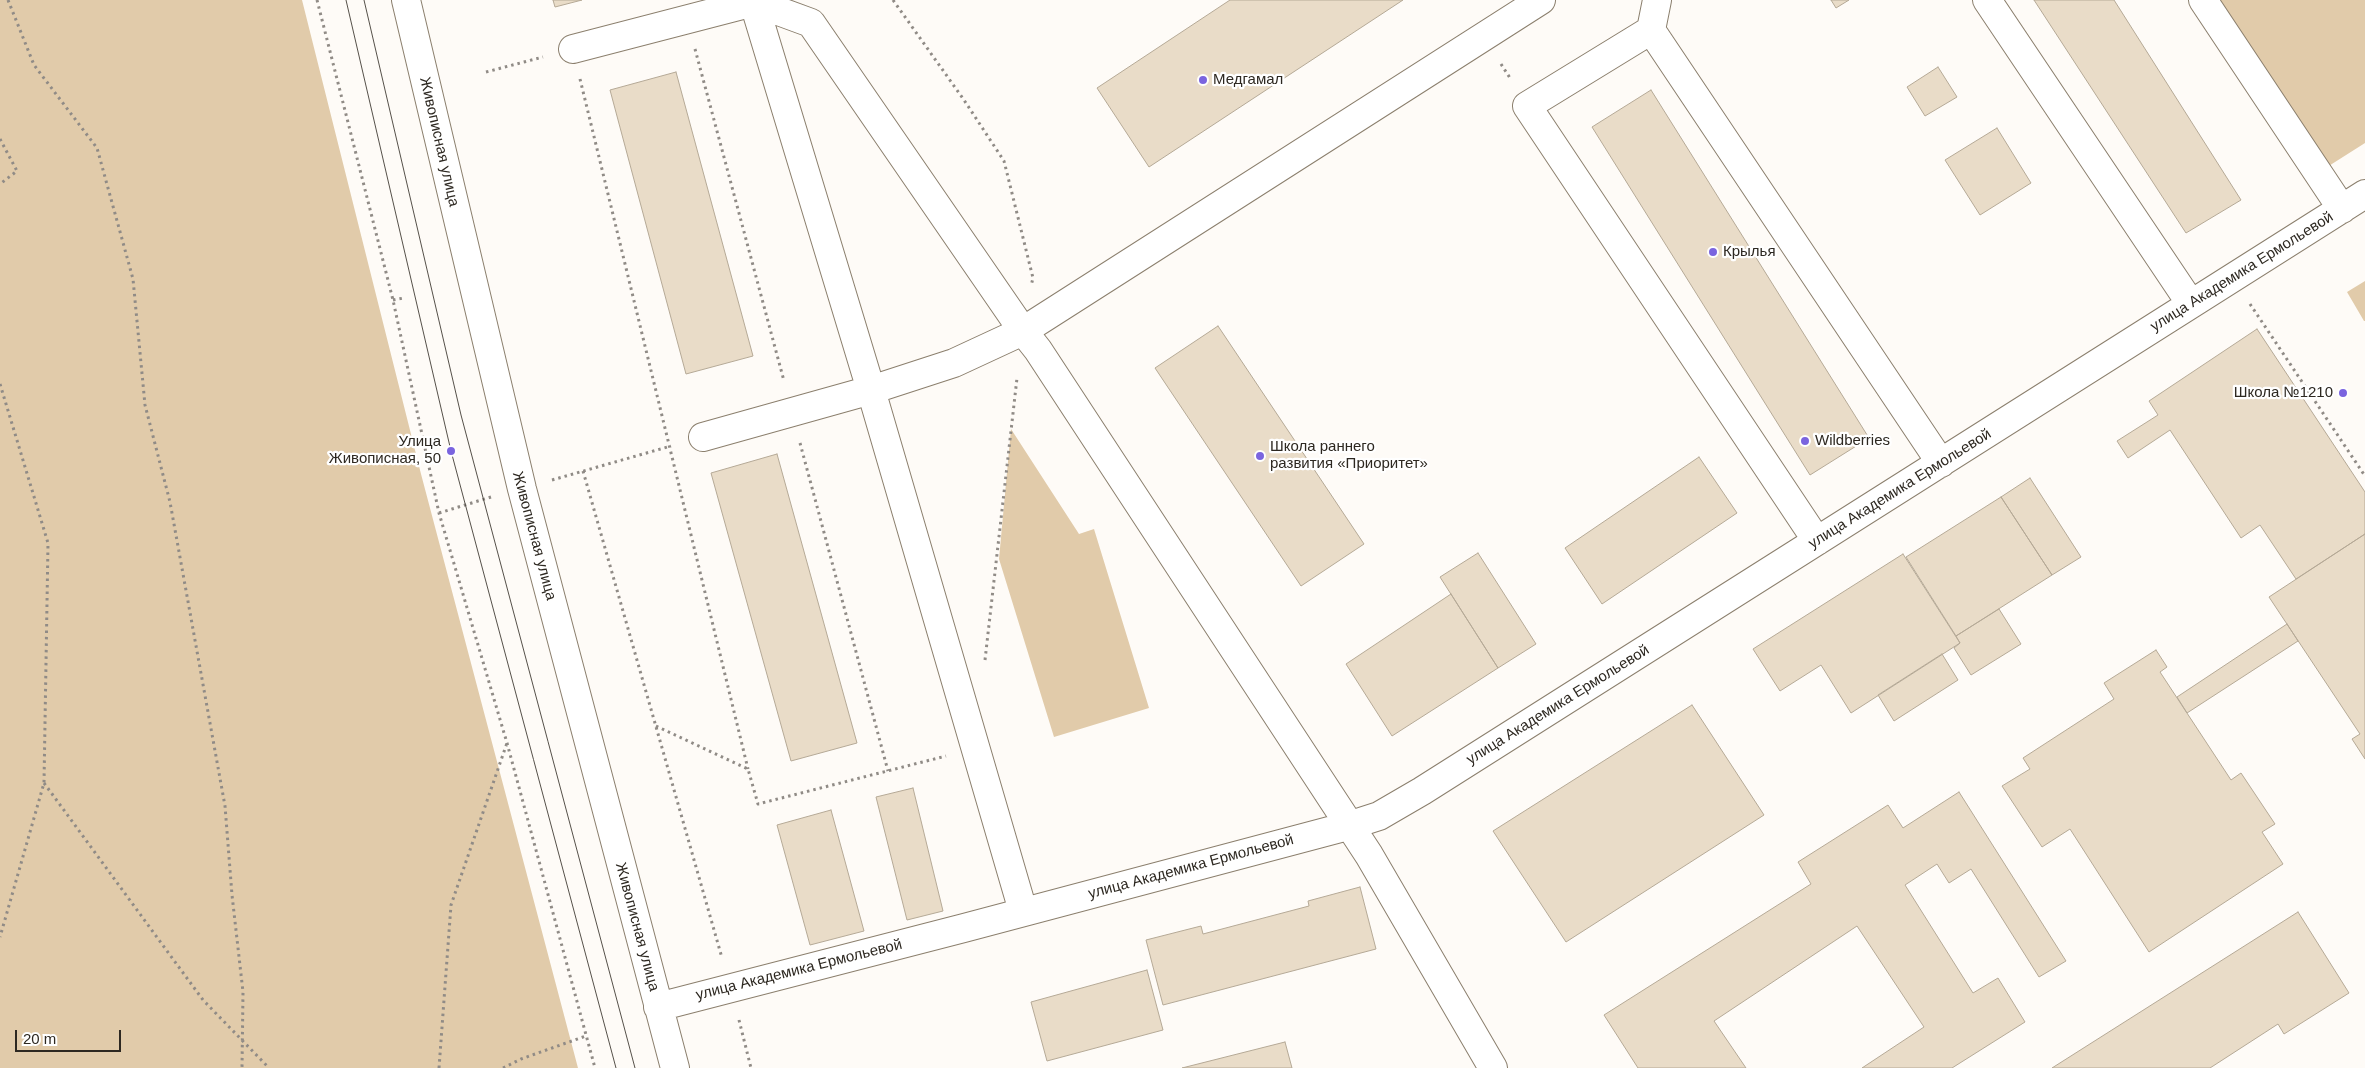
<!DOCTYPE html>
<meta charset="utf-8">
<style>
body{margin:0}
#map{position:relative;width:2365px;height:1068px;overflow:hidden;background:#fefbf7;font-family:Helvetica,sans-serif}
canvas{display:block}
.scale{position:absolute;left:15px;top:1030px;width:106px;height:22px;box-sizing:border-box;border:2px solid #2d2821;border-top:0;padding-left:6px;font-size:15px;line-height:18px;white-space:nowrap;color:#2d2821;-webkit-text-stroke:4px #fff;paint-order:stroke}
</style>
<div id="map">
<canvas width="2365" height="1068"></canvas>
<div class="scale">20 m</div>
</div>
<script>
const ctx = document.querySelector('canvas').getContext('2d');
ctx.lineJoin = 'round';
function fillPath(path, color) {
  ctx.fillStyle = color;
  ctx.fill(path, 'evenodd');
}
function poly(rows) {
  const path = new Path2D();
  for (const r of rows) {
    path.moveTo(r[0], r[1]);
    for (let i = 2; i < r.length; i += 2) path.lineTo(r[i], r[i + 1]);
  }
  return path;
}
function strokePath(path, color, width, dash) {
  ctx.strokeStyle = color;
  ctx.lineWidth = width;
  ctx.lineCap = dash ? 'butt' : 'round';
  ctx.setLineDash(dash || []);
  ctx.stroke(path);
}
function drawText(font, color, halo, rows, align = 'center') {
  ctx.font = font + ' Helvetica,sans-serif';
  ctx.lineWidth = 4.5;
  ctx.setLineDash([]);
  ctx.textBaseline = 'middle';
  ctx.strokeStyle = halo;
  ctx.fillStyle = color;
  for (const [text, x, y, turn = 0] of rows) {
    ctx.save();
    ctx.translate(x, y);
    ctx.rotate((+turn || 0) * Math.PI / 180);
    ctx.textAlign = isNaN(turn) ? turn : align;
    if (halo) ctx.strokeText(text, 0, 0);
    ctx.fillText(text, 0, 0);
    ctx.restore();
  }
}
const green = poly([
 [0,0,302,0,421,474,578,1068,0,1068],
 [2215,0,2365,0,2365,143,2324,169],
 [2365,281,2365,321,2364,321,2347,292],
 [1011,429,1079,534,1094,529,1149,708,1054,737,999,559]
]);
const building = poly([
 [553,0,582,0,555,7,553,0],
 [1230,0,1403,0,1149,167,1097,88,1230,0],
 [1831,0,1849,0,1836,8,1831,0],
 [2034,0,2114,0,2241,200,2186,233,2034,0],
 [1938,67,1957,97,1925,116,1907,87,1938,67],
 [676,72,753,356,686,374,610,90,676,72],
 [1651,90,1869,438,1810,475,1592,127,1651,90],
 [1997,128,2031,183,1980,215,1945,160,1997,128],
 [1218,326,1364,544,1301,586,1155,368,1218,326],
 [2257,329,2365,492,2365,534,2296,579,2260,525,2241,538,2170,430,2128,458,2117,441,2158,415,2149,401,2257,329],
 [777,454,857,743,791,761,711,473,777,454],
 [1699,457,1737,513,1602,604,1565,548,1699,457],
 [2030,478,2081,557,2052,575,2001,497,2030,478],
 [2001,497,2052,575,1956,636,1906,557,2001,497],
 [2365,534,2365,759,2352,739,2360,734,2269,597,2365,534],
 [1478,553,1536,644,1498,668,1440,577,1478,553],
 [1903,554,1960,643,1851,713,1821,665,1780,691,1753,649,1903,554],
 [1451,594,1498,668,1392,736,1346,664,1451,594],
 [1999,609,2021,644,1971,675,1954,648,1960,643,1956,636,1999,609],
 [2287,624,2298,641,2187,713,2177,697,2287,624],
 [2156,650,2167,667,2160,672,2231,780,2241,773,2275,824,2262,832,2283,864,2149,952,2070,829,2042,847,2002,786,2030,769,2023,758,2114,699,2104,683,2156,650],
 [1942,654,1958,680,1894,721,1878,695,1942,654],
 [1692,705,1764,815,1566,942,1493,831,1692,705],
 [913,788,943,911,907,920,876,797,913,788],
 [1959,792,2066,961,2039,977,1971,869,1949,883,1937,864,1905,885,1973,993,1998,978,2025,1022,1952,1068,1862,1068,1924,1027,1857,926,1714,1021,1746,1068,1638,1068,1604,1015,1811,884,1798,862,1888,805,1903,828,1959,792],
 [831,810,864,931,810,945,777,825,831,810],
 [1360,887,1376,949,1163,1005,1146,940,1201,926,1203,934,1309,906,1308,901,1360,887],
 [2298,912,2349,993,2284,1034,2278,1024,2210,1068,2052,1068,2298,912],
 [1147,970,1163,1030,1047,1061,1031,1002,1147,970],
 [1285,1042,1292,1068,1182,1068,1285,1042]
]);
const path = poly([
 [8,0,34,65,97,148,133,279,145,405,170,502,225,806,232,895,243,992,242,1068],
 [317,0,393,300,439,513,507,743,595,1068],
 [893,0,964,100,1004,161,1033,278,1031,286],
 [695,49,784,381],
 [1501,64,1510,78],
 [486,72,543,57],
 [580,79,748,769],
 [0,139,17,171,0,184],
 [393,300,404,298],
 [2250,304,2365,476],
 [0,384,48,543,44,783,0,937],
 [800,443,888,771],
 [583,471,722,958],
 [552,480,671,446],
 [439,513,491,497],
 [985,660,1017,378],
 [656,726,748,769,758,804,946,756],
 [44,783,203,1000,269,1068],
 [739,1020,751,1068],
 [439,1068,451,905,507,743],
 [503,1068,521,1059,586,1036]
]);
const minor = poly([
 [406,0,522,489,675,1068],
 [753,0,871,390,1023,911],
 [1657,0,1651,30,1941,463],
 [1987,0,2191,304],
 [2203,0,2342,209],
 [1651,30,1527,106,1817,541],
 [573,49,754,2,811,23,1023,331,1038,350,1369,855,1493,1068],
 [703,437,871,390,954,363,1023,331,1541,0],
 [658,1007,964,928,1348,826,1379,816,1422,791,2365,194]
]);
const tram = poly([
 [346,0,451,451,616,1068],
 [364,0,461,415,635,1068]
]);
const markers = [
 [1203,80,5,"#7a64df"],
 [1713,252,5,"#7a64df"],
 [2343,393,5,"#7a64df"],
 [1805,441,5,"#7a64df"],
 [451,451,5,"#7a64df"],
 [1260,456,5,"#7a64df"]
];
const poiNames = [
 ["Медгамал",1213,80],
 ["Крылья",1723,252],
 ["Школа №1210",2333,393,"right"],
 ["Wildberries",1815,441],
 ["Улица",441,442,"right"],
 ["Живописная, 50",441,459,"right"],
 ["Школа раннего",1270,447],
 ["развития «Приоритет»",1270,464]
];
const streetNames = [
 ["Живописная улица",439,142,77],
 ["улица Академика Ермольевой",2242,272,-32],
 ["улица Академика Ермольевой",1900,489,-32],
 ["Живописная улица",534,536,75],
 ["улица Академика Ермольевой",1558,705,-32],
 ["улица Академика Ермольевой",1191,867,-15],
 ["Живописная улица",637,927,75],
 ["улица Академика Ермольевой",799,970,-14]
];
fillPath(green, '#e1cbaa');
fillPath(building, '#e9dcc8');
strokePath(building, '#b5a996', 1);
strokePath(minor, '#8b7f6d', 30);
strokePath(path, '#908b86', 3, [2.5, 4]);
strokePath(minor, '#fff', 28);
strokePath(tram, '#555049', 1);
for (const [x, y, r, color] of markers) {
  const dot = new Path2D();
  dot.arc(x, y, r, 0, 2 * Math.PI);
  ctx.fillStyle = color;
  ctx.fill(dot);
  strokePath(dot, '#fff', 2);
}
drawText('15px', '#2d2821', '#fff', poiNames, 'left');
drawText('15px', '#2d2821', '#fff', streetNames);
</script>
